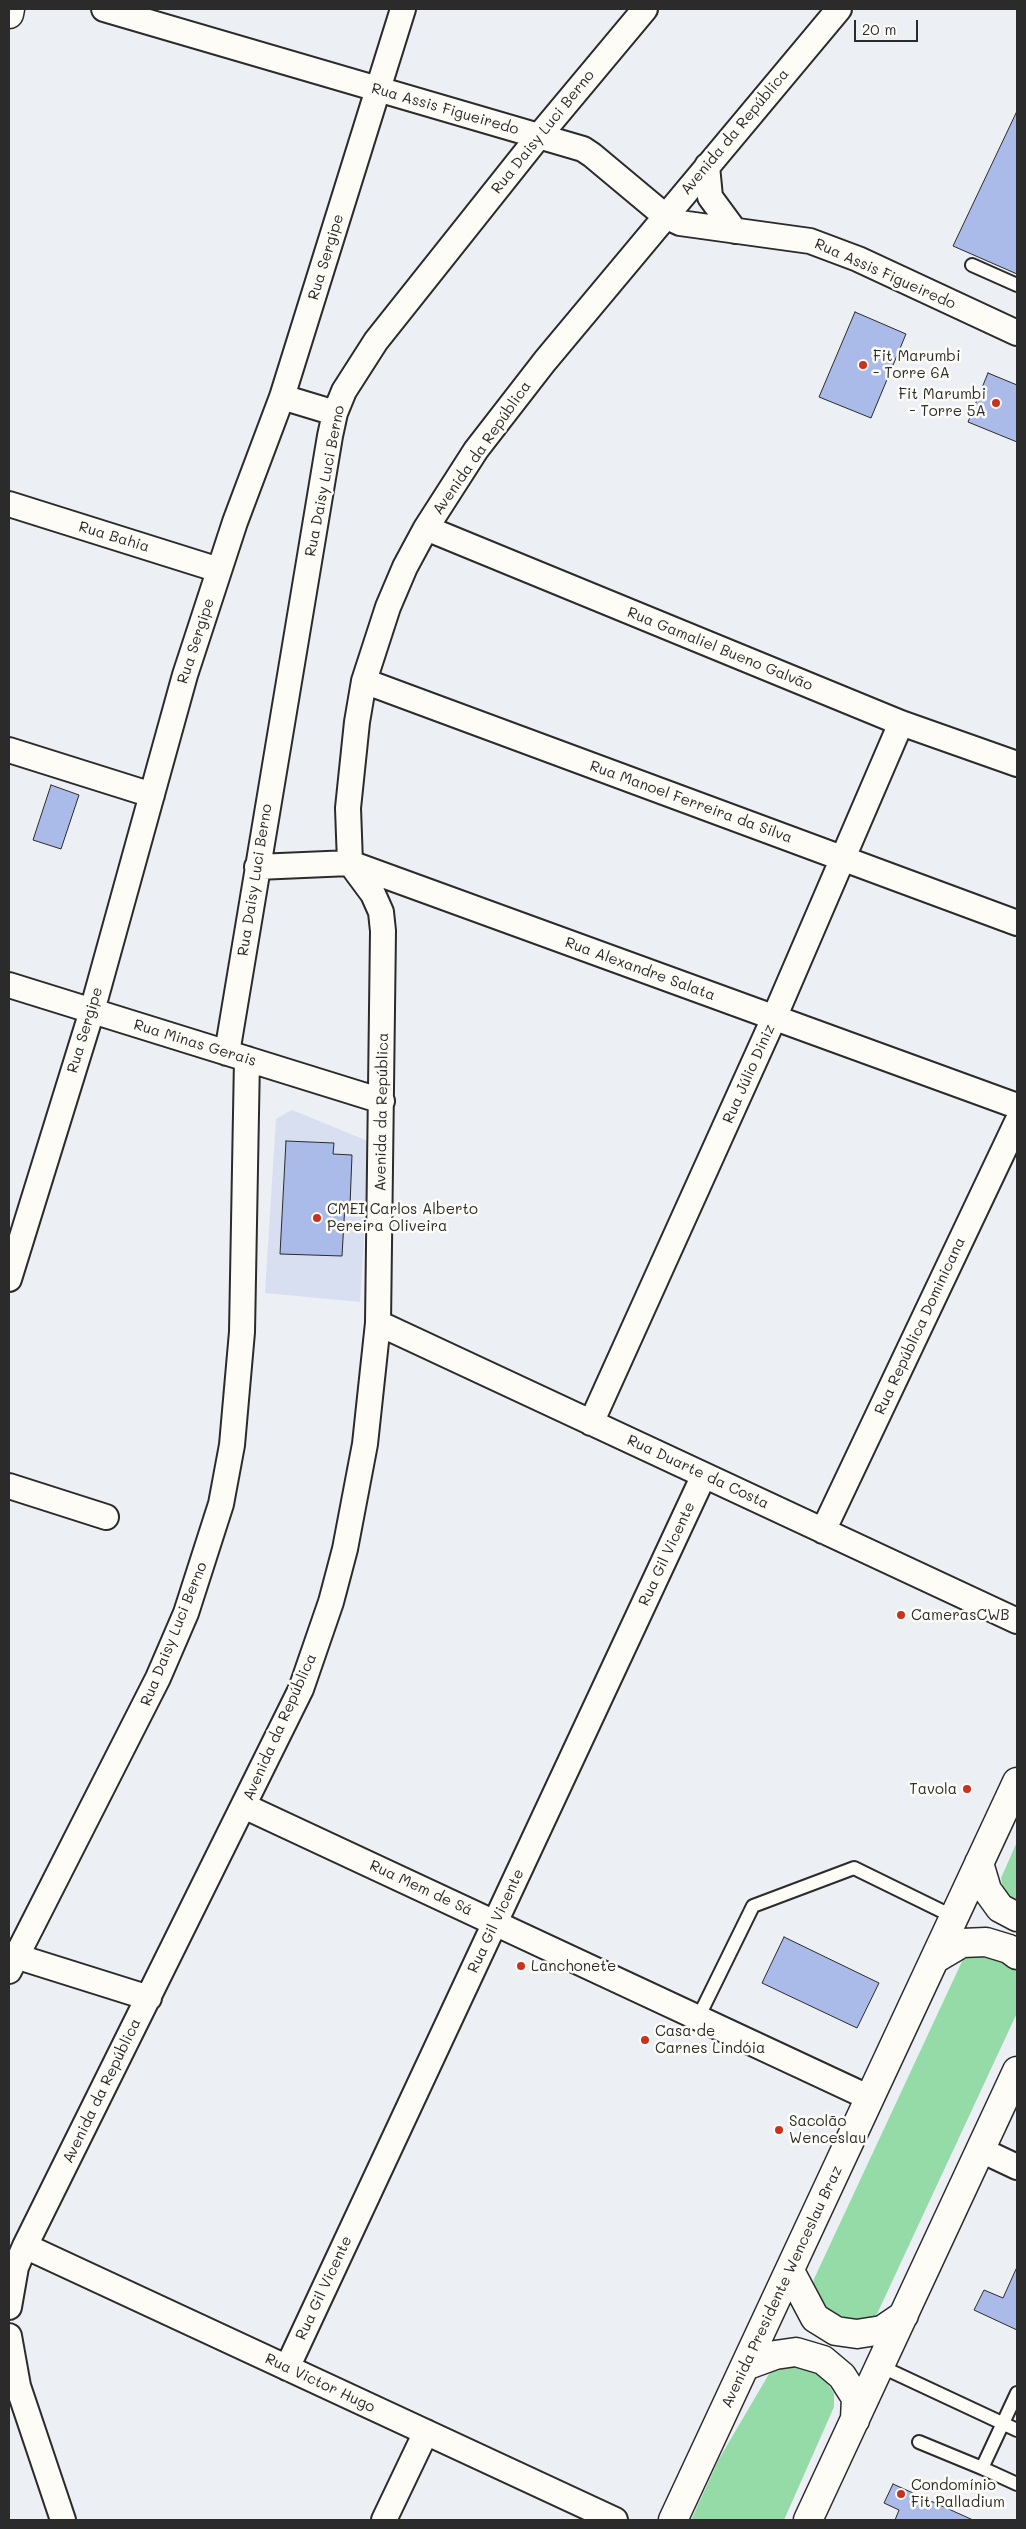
<!DOCTYPE html>
<meta charset="utf-8">
<style>
body{margin:0}
#map{position:relative;width:1026px;height:2529px;overflow:hidden;background:#eceff4;font-family:Mali,sans-serif}
canvas{display:block}
.frame{position:absolute;inset:0;border:10px solid #2b2b2b;pointer-events:none}
.scale{position:absolute;left:854px;top:20px;width:64px;height:22px;box-sizing:border-box;border:2px solid #2b2b2b;border-top:0;padding-left:6px;font-size:15px;line-height:18px;white-space:nowrap;color:#2b2b2b;-webkit-text-stroke:4px #fdfcf7;paint-order:stroke}
</style>
<div id="map">
<canvas width="1026" height="2529"></canvas>
<div class="frame"></div>
<div class="scale">20 m</div>
</div>
<script>
const ctx = document.querySelector('canvas').getContext('2d');
ctx.lineJoin = 'round';
function fillPath(path, color) {
  ctx.fillStyle = color;
  ctx.fill(path, 'evenodd');
}
function poly(rows) {
  const path = new Path2D();
  for (const r of rows) {
    path.moveTo(r[0], r[1]);
    for (let i = 2; i < r.length; i += 2) path.lineTo(r[i], r[i + 1]);
  }
  return path;
}
function strokePath(path, color, width, dash) {
  ctx.strokeStyle = color;
  ctx.lineWidth = width;
  ctx.lineCap = dash ? 'butt' : 'round';
  ctx.setLineDash(dash || []);
  ctx.stroke(path);
}
function drawText(font, color, halo, rows, align = 'center') {
  ctx.font = font + ' Mali,sans-serif';
  ctx.lineWidth = 5;
  ctx.setLineDash([]);
  ctx.textBaseline = 'middle';
  ctx.strokeStyle = halo;
  ctx.fillStyle = color;
  for (const [text, x, y, turn = 0] of rows) {
    ctx.save();
    ctx.translate(x, y);
    ctx.rotate((+turn || 0) * Math.PI / 180);
    ctx.textAlign = isNaN(turn) ? turn : align;
    if (halo) ctx.strokeText(text, 0, 0);
    ctx.fillText(text, 0, 0);
    ctx.restore();
  }
}
const built = poly([
 [292,1110,363,1139,370,1143,360,1302,265,1293,276,1119]
]);
const green = poly([
 [1017,1842,1017,1905,1004,1892,1001,1878],
 [978,1950,1017,1964,1017,2013,877,2314,869,2321,857,2323,838,2317,821,2306,812,2291,814,2279,965,1955],
 [795,2366,812,2371,825,2380,834,2393,834,2407,784,2520,691,2520,719,2459,769,2374,781,2367]
]);
const building = poly([
 [1017,111,1017,274,953,246,1017,111],
 [855,312,906,334,871,418,819,397,855,312],
 [988,373,1017,385,1017,442,968,422,988,373],
 [51,785,79,795,61,849,33,840,51,785],
 [286,1141,334,1143,333,1154,352,1155,350,1205,345,1204,342,1256,280,1254,286,1141],
 [784,1937,879,1983,857,2028,762,1983,784,1937],
 [1017,2267,1017,2330,974,2310,984,2290,1003,2298,1017,2267],
 [893,2484,973,2520,895,2520,899,2510,884,2503,893,2484]
]);
const lane = poly([
 [972,265,1017,285],
 [698,2018,753,1906,854,1868,954,1917],
 [880,2366,1017,2430],
 [1017,2393,982,2468,1017,2484],
 [919,2442,982,2468]
]);
const street = poly([
 [104,9,583,149,592,155,665,216,680,223,810,241,858,259,1017,333],
 [707,166,710,197,735,231],
 [282,397,335,413],
 [9,504,219,570],
 [426,528,901,723,1017,764],
 [364,681,1017,923],
 [9,750,152,795],
 [257,867,350,863,1017,1106],
 [9,985,382,1101],
 [227,1053,330,436,335,413,344,391,376,341,539,136,645,9],
 [9,1279,92,1011,185,675,235,522,282,397,403,9],
 [378,1323,1017,1621],
 [591,1423,774,1018,901,723],
 [9,1486,106,1517],
 [823,1531,1017,1122],
 [244,1806,870,2098],
 [9,1954,149,1998],
 [9,1971,158,1678,186,1613,221,1504,232,1445,242,1332,247,1059],
 [981,2150,1017,2167],
 [25,2246,615,2520],
 [9,2307,16,2267,25,2246,301,1689,331,1602,345,1549,365,1444,378,1323,383,931,381,912,373,894,350,863,348,808,357,722,364,681,388,607,405,567,426,528,476,450,545,361,839,9],
 [9,2336,18,2386,63,2520],
 [287,2368,704,1475],
 [384,2520,426,2432]
]);
const secondary = poly([
 [9,14,10,9],
 [979,1863,987,1890,1000,1908,1017,1917],
 [935,1959,962,1943,986,1942,1009,1949,1017,1955],
 [790,2271,815,2318,836,2331,857,2334,882,2330,904,2315],
 [745,2366,775,2355,796,2352,823,2360,842,2376,856,2398,855,2420],
 [673,2520,1017,1782],
 [808,2520,1017,2071]
]);
const markers = [
 [863,365,5,"#c8321e"],
 [996,403,5,"#c8321e"],
 [317,1218,5,"#c8321e"],
 [901,1615,5,"#c8321e"],
 [967,1789,5,"#c8321e"],
 [521,1966,5,"#c8321e"],
 [645,2040,5,"#c8321e"],
 [779,2130,5,"#c8321e"],
 [901,2494,5,"#c8321e"]
];
const streetNames = [
 ["Rua Assis Figueiredo",445,109,16],
 ["Rua Daisy Luci Berno",543,132,-51],
 ["Avenida da República",735,132,-50],
 ["Rua Sergipe",326,257,-73],
 ["Rua Assis Figueiredo",885,274,24],
 ["Avenida da República",482,448,-55],
 ["Rua Daisy Luci Berno",325,481,-79],
 ["Rua Bahia",114,537,17],
 ["Rua Sergipe",196,641,-72],
 ["Rua Gamaliel Bueno Galvão",720,649,22],
 ["Rua Manoel Ferreira da Silva",691,802,20],
 ["Rua Daisy Luci Berno",255,880,-81],
 ["Rua Alexandre Salata",640,969,20],
 ["Rua Sergipe",85,1030,-73],
 ["Rua Minas Gerais",195,1043,17],
 ["Rua Júlio Diniz",749,1074,-66],
 ["Avenida da República",382,1112,-89],
 ["Rua República Dominicana",920,1326,-65],
 ["Rua Duarte da Costa",698,1472,25],
 ["Rua Gil Vicente",667,1554,-65],
 ["Rua Daisy Luci Berno",174,1634,-68],
 ["Avenida da República",280,1727,-66],
 ["Rua Mem de Sá",421,1888,25],
 ["Rua Gil Vicente",496,1921,-65],
 ["Avenida da República",102,2091,-64],
 ["Avenida Presidente Wenceslau Braz",782,2287,-65],
 ["Rua Gil Vicente",324,2288,-65],
 ["Rua Victor Hugo",320,2383,25]
];
const poiNames = [
 ["Fit Marumbi",873,356],
 ["- Torre 6A",873,373],
 ["Fit Marumbi",986,394,"right"],
 ["- Torre 5A",986,411,"right"],
 ["CMEI Carlos Alberto",327,1209],
 ["Pereira Oliveira",327,1226],
 ["CamerasCWB",911,1615],
 ["Tavola",957,1789,"right"],
 ["Lanchonete",531,1966],
 ["Casa de",655,2031],
 ["Carnes Lindóia",655,2048],
 ["Sacolão",789,2121],
 ["Wenceslau",789,2138],
 ["Condomínio",911,2485],
 ["Fit Palladium",911,2502]
];
fillPath(built, '#d8dff1');
fillPath(green, '#95dba8');
fillPath(building, '#aabae9');
strokePath(building, '#2b2b2b', 1);
strokePath(lane, '#2b2b2b', 16);
strokePath(street, '#2b2b2b', 28);
strokePath(secondary, '#2b2b2b', 31);
strokePath(lane, '#fdfcf7', 12);
strokePath(street, '#fdfcf7', 24);
strokePath(secondary, '#fdfcf7', 28);
for (const [x, y, r, color] of markers) {
  const dot = new Path2D();
  dot.arc(x, y, r, 0, 2 * Math.PI);
  ctx.fillStyle = color;
  ctx.fill(dot);
  strokePath(dot, '#fdfcf7', 2);
}
drawText('15px', '#2b2b2b', '#fdfcf7', streetNames);
drawText('15px', '#2b2b2b', '#fdfcf7', poiNames, 'left');
</script>
